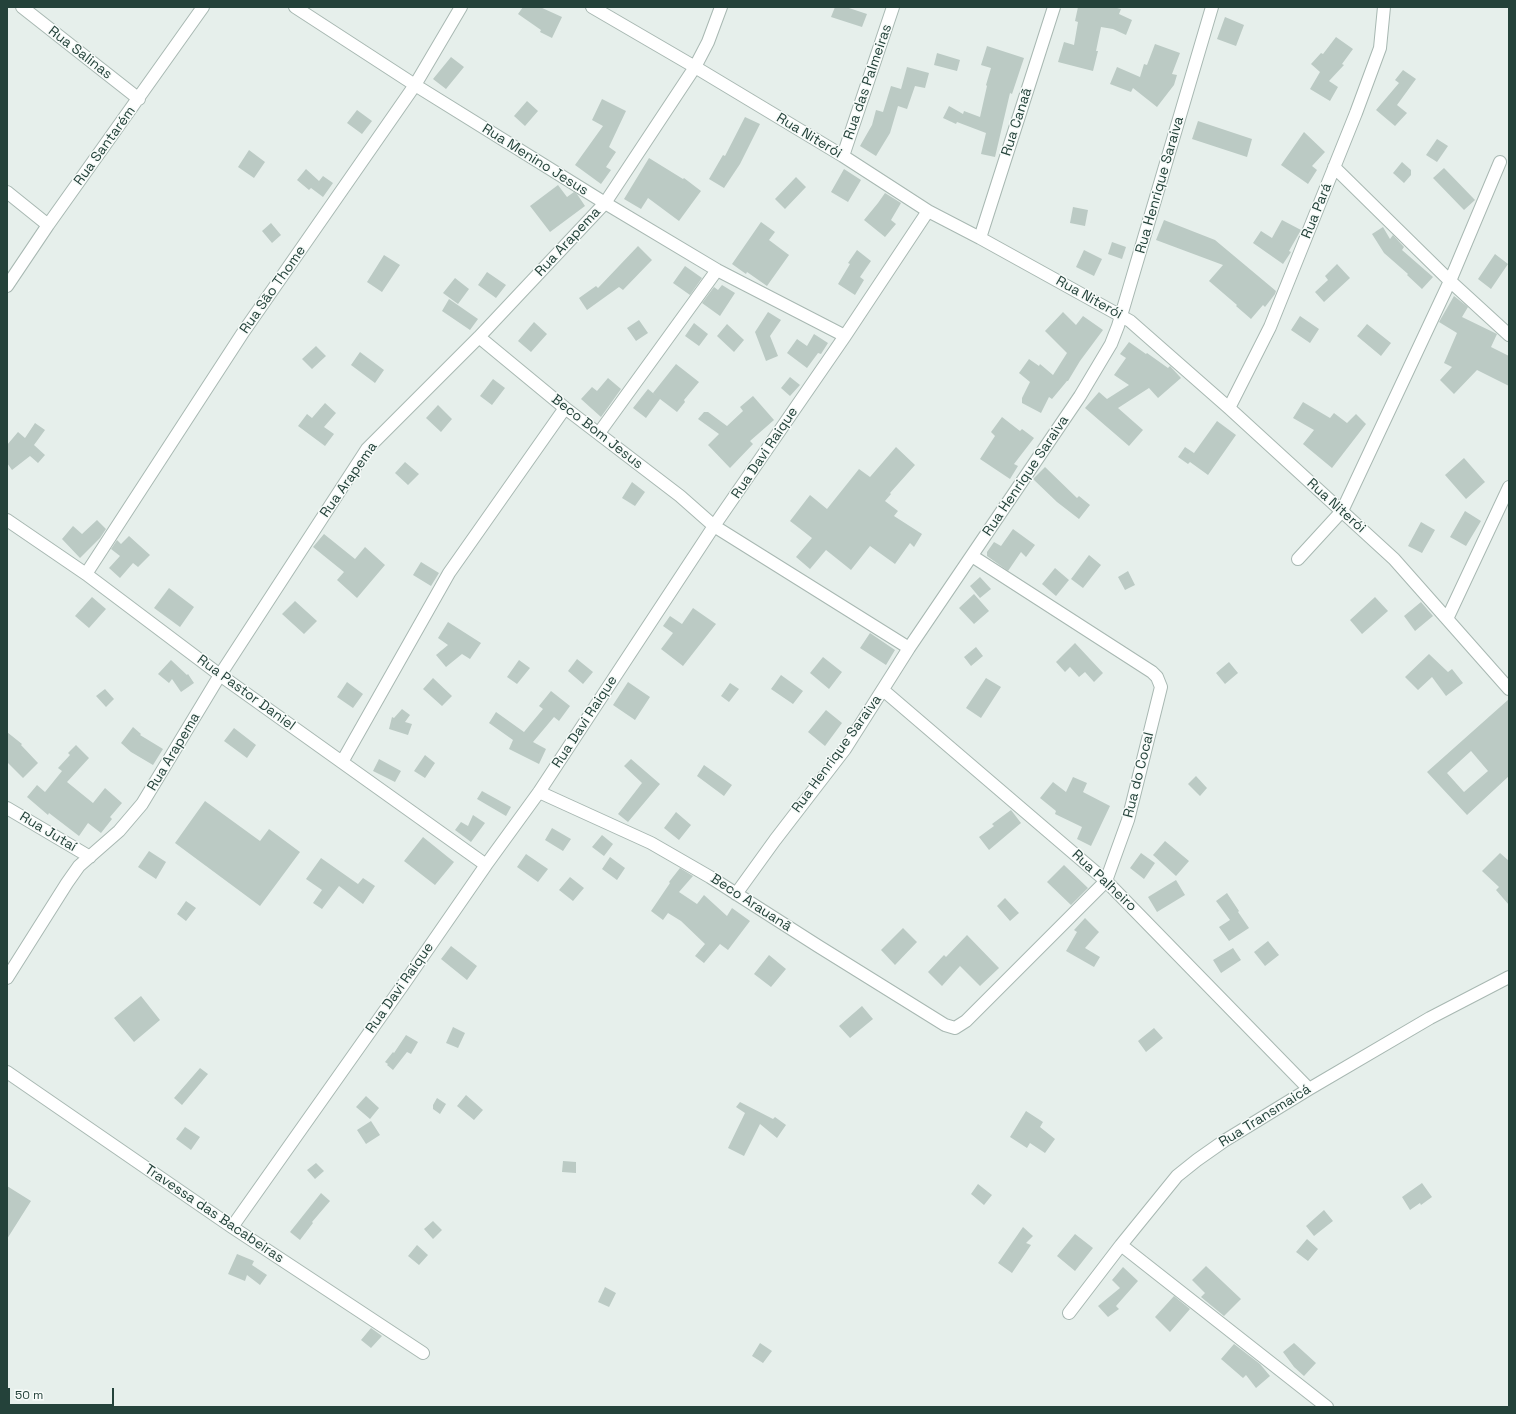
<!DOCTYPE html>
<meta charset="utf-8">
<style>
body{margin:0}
#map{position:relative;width:1516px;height:1414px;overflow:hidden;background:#e6efeb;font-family:"Space Grotesk",sans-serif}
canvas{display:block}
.frame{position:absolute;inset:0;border:8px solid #24423a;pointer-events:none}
.scale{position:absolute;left:8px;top:1388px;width:106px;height:18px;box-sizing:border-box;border:2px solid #24423a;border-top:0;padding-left:5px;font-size:12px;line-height:14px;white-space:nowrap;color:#24423a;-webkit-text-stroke:3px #f7fbf9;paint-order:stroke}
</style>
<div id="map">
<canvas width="1516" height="1414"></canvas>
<div class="frame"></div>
<div class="scale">50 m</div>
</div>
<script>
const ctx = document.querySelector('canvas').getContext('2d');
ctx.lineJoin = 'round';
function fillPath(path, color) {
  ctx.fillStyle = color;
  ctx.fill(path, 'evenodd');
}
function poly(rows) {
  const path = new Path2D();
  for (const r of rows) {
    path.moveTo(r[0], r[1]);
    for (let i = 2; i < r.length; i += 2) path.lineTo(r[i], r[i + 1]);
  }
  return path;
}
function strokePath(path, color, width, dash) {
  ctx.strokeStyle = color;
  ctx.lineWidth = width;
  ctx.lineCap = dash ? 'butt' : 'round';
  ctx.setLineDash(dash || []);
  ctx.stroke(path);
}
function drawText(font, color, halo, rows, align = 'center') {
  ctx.font = font + ' "Space Grotesk",sans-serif';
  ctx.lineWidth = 3;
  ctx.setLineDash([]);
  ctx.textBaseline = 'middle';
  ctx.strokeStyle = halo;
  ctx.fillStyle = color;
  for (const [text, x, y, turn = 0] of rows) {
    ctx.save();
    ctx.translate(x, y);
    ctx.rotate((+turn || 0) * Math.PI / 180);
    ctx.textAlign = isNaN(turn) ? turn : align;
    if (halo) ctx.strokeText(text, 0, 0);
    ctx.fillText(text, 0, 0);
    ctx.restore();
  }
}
const building = poly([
 [523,7,540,7,562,17,552,38,540,32,541,30,518,14],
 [835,7,846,7,867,14,862,27,831,17],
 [1078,7,1113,7,1121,9,1119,14,1132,20,1126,35,1113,29,1101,27,1096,51,1098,51,1093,71,1058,62,1064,42,1074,45,1078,22,1075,21],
 [1225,17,1244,25,1236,46,1217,39],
 [1336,37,1353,49,1342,64,1344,65,1329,81,1338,87,1330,101,1310,89,1320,72,1311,64,1321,53,1323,54],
 [1155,44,1180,53,1172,74,1177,75,1174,85,1157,107,1133,88,1131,92,1110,84,1117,67,1140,77,1144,64,1147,65],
 [987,46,1024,58,1012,94,1010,93,995,157,981,154,986,133,957,122,956,124,943,118,949,106,963,114,964,111,980,117,987,86,986,85,991,68,981,65],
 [937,53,960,60,957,71,934,65],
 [451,57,464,67,446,89,433,79],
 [907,67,929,73,925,88,915,86,907,109,898,106,890,133,876,156,860,146,872,125,876,110,883,112,891,86,901,89],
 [1403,70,1416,79,1397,105,1407,113,1395,126,1376,110,1399,83,1395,80],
 [602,99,626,111,609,147,616,152,606,167,611,170,601,184,575,165,603,126,592,120],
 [527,101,538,111,525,126,514,116],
 [357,110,372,121,362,134,347,123],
 [745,117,760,124,740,164,724,188,709,179,723,155,725,156],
 [1198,121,1252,139,1247,157,1192,139],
 [1304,132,1325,152,1312,166,1317,170,1308,184,1281,165],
 [1437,139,1448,146,1437,162,1426,155],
 [249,150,265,162,254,178,238,167],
 [649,158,683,179,684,178,701,191,679,221,648,198,641,209,624,199],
 [1402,162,1411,170,1411,175,1404,183,1393,173],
 [1444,168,1475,200,1464,210,1433,178],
 [306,169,319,181,323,176,333,183,323,197,311,188,309,190,297,180],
 [844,169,861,180,848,202,831,192],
 [796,177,806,187,785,209,775,199],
 [558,185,567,197,574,192,577,194,585,206,550,232,530,206],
 [885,193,901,203,891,220,896,224,885,237,864,220,878,203],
 [1073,207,1088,210,1085,226,1070,223],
 [1164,220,1215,240,1276,291,1275,294,1265,307,1263,305,1251,319,1236,306,1237,305,1209,281,1223,265,1156,240],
 [1282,220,1301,230,1289,251,1291,252,1283,264,1253,243,1261,231,1272,238],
 [761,222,775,232,769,240,789,255,767,286,747,272,746,274,732,264],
 [271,223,281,235,272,243,262,231],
 [1383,227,1390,239,1393,235,1404,247,1402,250,1433,277,1422,289,1407,275,1408,274,1384,253,1372,234],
 [1112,242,1126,247,1122,259,1108,254],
 [638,246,652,260,623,290,619,287,587,310,579,298,596,286,598,288],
 [857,250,871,261,860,277,864,280,855,295,838,284,850,264,848,263],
 [1084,250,1102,259,1094,276,1076,267],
 [1495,254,1508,264,1491,289,1478,279],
 [384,255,400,265,382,292,367,282],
 [1337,264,1350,278,1324,302,1315,292,1328,280,1325,276],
 [685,266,702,278,690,295,673,283],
 [487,272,506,285,496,298,478,285],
 [455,278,469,289,458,304,443,293],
 [722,285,735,293,720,316,702,303,714,287,718,290],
 [1454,296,1468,307,1462,317,1497,334,1491,347,1509,356,1509,386,1477,370,1454,394,1440,380,1452,367,1444,363,1457,333,1439,322],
 [449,299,478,319,470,330,442,311],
 [768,312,781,320,770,336,778,356,766,361,755,332],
 [1063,312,1076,325,1083,316,1103,330,1080,361,1068,381,1067,381,1052,399,1049,397,1041,413,1022,403,1022,398,1030,382,1019,373,1029,359,1039,366,1040,364,1053,375,1067,353,1045,331],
 [1300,316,1319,329,1310,343,1291,330],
 [639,320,648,333,636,341,627,328],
 [534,322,547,334,531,352,518,341],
 [694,323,708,334,699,346,685,336],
 [727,324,744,340,734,352,717,336],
 [1367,324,1391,343,1381,356,1357,336],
 [814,334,828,343,821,354,818,353,807,368,787,353,797,339,807,346],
 [1129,342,1146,354,1147,353,1168,368,1170,366,1181,378,1158,398,1149,388,1118,408,1143,430,1129,446,1085,408,1099,392,1107,399,1129,385,1114,375,1126,358,1120,354],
 [316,346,326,356,312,369,302,359],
 [360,352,384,370,375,383,351,365],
 [676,364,699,382,684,400,685,402,677,412,660,399,646,418,633,408,648,389,659,398,653,393],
 [790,377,800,385,790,396,781,388],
 [608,378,621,389,601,417,581,399,592,387,597,391],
 [493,379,505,388,492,405,480,396],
 [753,396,774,420,750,441,753,444,730,468,708,445,719,434,698,419,704,412,708,412,727,426,743,411,740,407],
 [1303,402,1330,418,1334,413,1347,423,1356,414,1366,424,1332,468,1303,444,1314,430,1293,418],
 [325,403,336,413,324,427,334,434,325,446,298,426,307,414,312,418],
 [438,405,452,419,441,432,426,418],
 [1002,417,1020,431,1022,429,1034,438,1014,464,1018,466,1010,479,980,459,995,436,991,432],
 [1217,421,1236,435,1208,475,1190,462,1188,464,1178,457,1185,447,1194,453],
 [35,423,45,430,34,445,45,455,38,463,30,456,12,470,7,463,7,445,18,432,25,438],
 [896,447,915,465,890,493,891,494,885,501,898,511,894,516,922,534,914,547,910,543,895,564,870,546,851,570,826,550,810,569,796,557,812,538,790,521,810,495,827,509,859,469,870,477],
 [1464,458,1485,482,1466,499,1445,475],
 [405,462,419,474,408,485,395,473],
 [1045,467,1077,498,1079,496,1090,505,1079,519,1057,502,1033,479],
 [632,482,645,492,635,506,622,498],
 [1465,511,1481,521,1466,546,1450,537],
 [97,520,106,529,100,538,80,558,62,539,73,526,82,534],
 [1421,522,1435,530,1422,553,1408,546],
 [1013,529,1035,545,1026,557,1021,552,1008,571,987,556,987,552,994,542,1001,546],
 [324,534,355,559,365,547,385,565,357,598,337,580,344,572,313,547],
 [129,536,150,555,138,567,133,563,120,578,109,568,120,556,111,549,117,540,121,544],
 [1089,555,1101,565,1083,588,1071,579],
 [421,562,439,573,431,586,413,575],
 [1055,568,1069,580,1056,596,1042,584],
 [1128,571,1135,585,1125,590,1118,577],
 [980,577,991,589,980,598,970,586],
 [169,588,194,607,180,627,154,608],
 [974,594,989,611,974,624,959,608],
 [92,597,106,609,89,628,75,616],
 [1375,597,1388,611,1362,634,1350,620],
 [295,601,317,621,304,634,282,614],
 [1421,602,1433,616,1415,631,1404,616],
 [693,608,716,624,683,666,661,649,673,633,663,626,670,616,682,624],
 [448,622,481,643,470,659,462,654,446,667,436,655,448,645,438,638],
 [870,633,895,650,886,665,860,648],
 [1075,643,1103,673,1094,682,1085,672,1079,677,1070,667,1065,672,1056,662],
 [976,647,983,656,971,666,964,657],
 [1429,654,1448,672,1452,669,1463,683,1446,696,1432,677,1418,690,1405,677],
 [823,657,842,672,829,689,810,673],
 [577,659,593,672,583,684,568,671],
 [171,660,187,675,188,674,194,683,181,692,172,679,169,683,158,674],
 [519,660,530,668,517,684,507,677],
 [1229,662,1238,673,1225,684,1216,673],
 [781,675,803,691,793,704,771,689],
 [433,678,452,696,442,706,423,689],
 [986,678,1001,687,981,718,966,708],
 [347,682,363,694,353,708,337,697],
 [628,682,650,697,635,720,613,705],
 [730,683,739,689,729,702,721,696],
 [105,689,114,699,106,707,96,696],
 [551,691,570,706,559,721,554,717,533,742,546,749,539,764,509,749,513,740,489,723,496,712,524,732,543,709,539,706],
 [1509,699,1509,776,1467,815,1427,772],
 [1471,751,1488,771,1464,792,1447,773],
 [402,709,410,715,405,722,412,724,408,735,389,729,392,717,394,718],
 [826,710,842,723,825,746,808,732],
 [133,727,141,734,140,735,163,749,153,765,131,752,121,743],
 [234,728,256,745,247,758,224,741],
 [7,732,22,744,21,745,38,763,23,778,7,762],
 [76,745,89,758,67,782,93,803,105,788,122,803,110,817,112,819,101,833,88,823,79,836,49,813,48,815,27,797,37,785,45,792,62,771,58,768,70,755,68,753],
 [425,755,435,763,425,778,414,771],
 [379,759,401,771,395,782,373,771],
 [631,759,660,784,628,822,618,814,642,783,624,766],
 [704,765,732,785,724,796,697,776],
 [1196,776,1207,788,1200,796,1188,784],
 [1073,777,1087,783,1083,792,1110,806,1091,846,1077,839,1082,827,1055,814,1056,811,1040,798,1053,782,1066,792],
 [482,791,511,807,506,816,477,799],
 [205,801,260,841,269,829,300,852,260,906,175,843],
 [1011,810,1021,823,989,850,979,837,994,826,992,824],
 [676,812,691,825,679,840,664,828],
 [473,815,485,823,471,842,455,830,461,822,468,826],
 [552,828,571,839,563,851,545,840],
 [602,835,613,844,604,856,592,847],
 [423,837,454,862,435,885,404,861],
 [1165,841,1189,861,1176,876,1153,855],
 [149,851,166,862,156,879,138,867],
 [1141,853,1155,863,1144,879,1130,868],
 [1500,853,1509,861,1509,905,1496,890,1499,887,1482,871],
 [526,854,548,869,538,882,517,867],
 [610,857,625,868,617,880,602,869],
 [321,858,358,884,363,878,375,886,363,904,339,886,322,909,313,903,322,890,306,879],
 [1064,865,1088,888,1071,905,1047,882],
 [680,868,693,876,679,892,697,904,704,895,727,916,732,908,750,921,728,950,720,944,704,963,695,956,705,944,681,921,668,913,663,920,651,911,670,883,669,882],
 [570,877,584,888,573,901,559,890],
 [1176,880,1185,895,1157,912,1148,897],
 [1227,893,1239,911,1238,912,1249,928,1229,941,1219,927,1230,920,1216,901],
 [1005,898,1019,913,1010,921,997,906],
 [186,901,196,908,186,921,177,914],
 [1085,918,1099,932,1085,948,1100,957,1094,967,1066,951,1077,932,1074,930],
 [903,928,917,942,895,965,881,950],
 [967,935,999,968,980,986,960,966,942,986,928,972,944,955,946,957],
 [1268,941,1279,955,1265,966,1254,952],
 [451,946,477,966,467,980,441,959],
 [1233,948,1241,960,1221,973,1213,960],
 [769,955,786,969,771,987,754,974],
 [141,996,160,1020,134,1042,114,1018],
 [862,1006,873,1019,850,1038,839,1026],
 [453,1027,465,1033,458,1048,446,1043],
 [1154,1028,1163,1038,1146,1052,1138,1041],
 [406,1035,418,1042,411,1054,407,1052,393,1070,387,1065,388,1064,385,1062,393,1052,394,1053],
 [200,1068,208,1074,182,1105,174,1098],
 [466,1095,483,1110,474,1120,457,1106],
 [366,1096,379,1108,370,1119,356,1107],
 [437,1098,446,1104,440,1114,433,1109,433,1105],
 [740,1102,773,1119,775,1117,786,1125,777,1138,760,1124,744,1156,728,1148,745,1113,736,1107],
 [1026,1111,1043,1122,1040,1127,1055,1139,1045,1153,1030,1143,1027,1148,1010,1137],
 [371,1121,380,1135,366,1144,357,1130],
 [185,1127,200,1137,191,1150,176,1139],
 [563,1161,576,1162,576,1173,562,1172],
 [316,1163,324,1171,315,1179,307,1170],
 [1422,1183,1432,1197,1421,1205,1420,1203,1410,1210,1402,1197],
 [978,1184,992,1195,984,1205,971,1194],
 [7,1186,31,1201,7,1239],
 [321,1193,330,1201,312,1222,313,1223,300,1240,290,1232],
 [1324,1210,1333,1221,1314,1236,1306,1226],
 [433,1221,442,1230,433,1239,424,1229],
 [1023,1227,1033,1236,1026,1243,1031,1245,1012,1273,998,1263],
 [1075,1234,1093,1248,1075,1271,1057,1256],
 [1307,1239,1318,1249,1308,1261,1296,1252],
 [417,1245,428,1255,419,1265,408,1256],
 [237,1254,254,1261,252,1265,267,1275,260,1285,247,1275,245,1281,228,1274],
 [1206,1266,1241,1299,1224,1316,1201,1297,1205,1293,1192,1280],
 [1123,1267,1138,1281,1116,1306,1119,1309,1108,1317,1098,1306,1120,1288,1112,1280],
 [605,1287,616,1293,609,1307,598,1302],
 [1174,1296,1190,1309,1170,1332,1155,1317],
 [371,1328,382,1336,371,1348,361,1340],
 [760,1343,772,1351,763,1363,752,1356],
 [1294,1343,1316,1363,1304,1376,1294,1367,1283,1352],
 [1234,1344,1260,1364,1270,1376,1256,1388,1246,1375,1243,1378,1221,1359]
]);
const street = poly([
 [22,7,139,99],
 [295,7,415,85,605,203,717,270,845,336],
 [592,7,695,67,843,156,928,211,980,238,1130,321,1229,408,1394,559,1509,689],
 [843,156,893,7],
 [1334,167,1450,281,1509,335],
 [7,192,48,225],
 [980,238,1054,7],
 [7,286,48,225,203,7],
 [479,337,565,408,680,496,714,526,909,648],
 [1229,408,1270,327,1356,113,1380,48,1384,7],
 [599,433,717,270],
 [7,520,86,574,220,675,486,865],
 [1298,559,1342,511,1450,281,1500,162],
 [86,574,244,331,415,85,461,7],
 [1447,619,1509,487],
 [883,690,1106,881,1309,1089],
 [342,762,449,573,565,408],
 [539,792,651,843,710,877,818,946,945,1025,955,1028,966,1021,1106,881,1128,820,1161,687,1157,677,1152,672,972,556],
 [7,808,90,857],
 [736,894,775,840,845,749,909,648,1080,396,1111,344,1118,326,1212,7],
 [7,978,67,883,79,866,119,831,142,804,220,675,367,449,479,337,605,203,695,67,708,42,721,7],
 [7,1072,232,1227,423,1353],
 [232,1227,403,985,486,865,539,792,714,526,845,336,928,211],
 [1121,1245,1327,1407],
 [1069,1313,1121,1245,1177,1176,1197,1160,1224,1141,1309,1089,1430,1018,1509,977]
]);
const streetNames = [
 ["Rua Salinas",80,53,38],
 ["Rua das Palmeiras",868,82,-71],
 ["Rua Canaã",1017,122,-72],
 ["Rua Niterói",809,136,31],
 ["Rua Santarém",105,146,-54],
 ["Rua Menino Jesus",535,160,32],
 ["Rua Henrique Saraiva",1160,185,-74],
 ["Rua Pará",1317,211,-68],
 ["Rua Arapema",568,242,-47],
 ["Rua São Thome",273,290,-55],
 ["Rua Niterói",1089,298,29],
 ["Beco Bom Jesus",597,432,38],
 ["Rua Davi Raique",765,453,-56],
 ["Rua Henrique Saraiva",1026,476,-56],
 ["Rua Arapema",349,480,-55],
 ["Rua Niterói",1336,506,42],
 ["Rua Pastor Daniel",246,693,36],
 ["Rua Davi Raique",585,722,-57],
 ["Rua Arapema",174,752,-59],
 ["Rua Henrique Saraiva",837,754,-54],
 ["Rua do Cocal",1139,775,-76],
 ["Rua Jutaí",48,832,31],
 ["Rua Palheiro",1104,881,43],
 ["Beco Arauanã",751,903,33],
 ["Rua Davi Raique",400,988,-55],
 ["Rua Transmaicá",1265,1116,-32],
 ["Travessa das Bacabeiras",214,1214,34]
];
fillPath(building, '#bbcac4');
strokePath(street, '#a8b8b2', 14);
strokePath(street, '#fff', 12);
drawText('14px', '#24423a', '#f7fbf9', streetNames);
</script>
